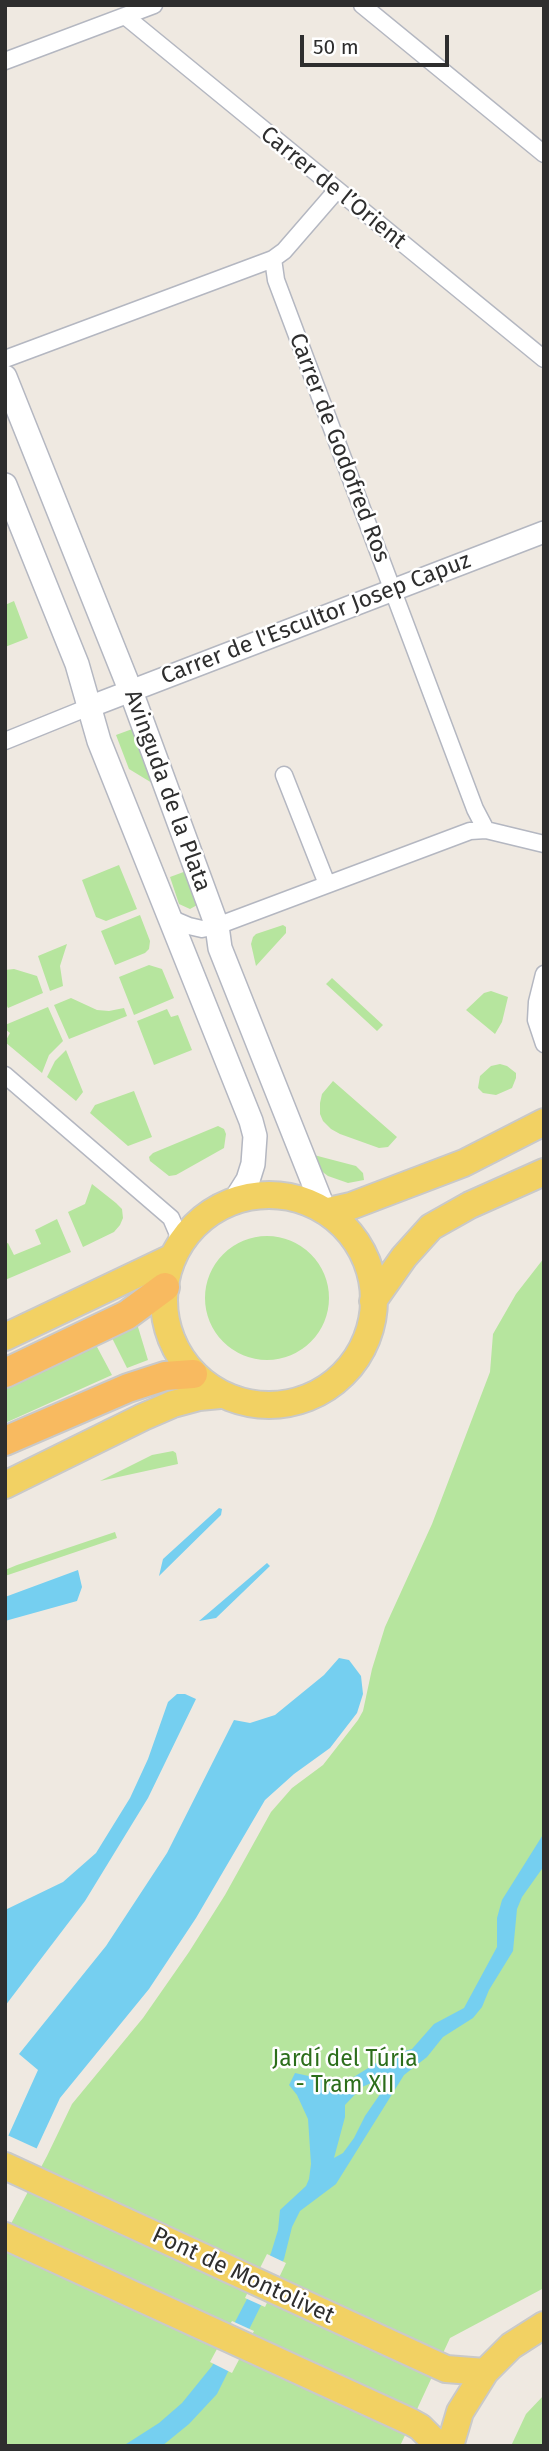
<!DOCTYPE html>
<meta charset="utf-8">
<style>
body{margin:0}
#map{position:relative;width:549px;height:2451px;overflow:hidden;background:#efe9e1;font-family:"Fira Sans",sans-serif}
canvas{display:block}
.frame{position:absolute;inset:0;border:7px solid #2e2e2e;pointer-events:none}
.scale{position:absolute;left:300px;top:35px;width:149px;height:32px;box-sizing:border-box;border:4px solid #2e2e2e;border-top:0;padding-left:9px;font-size:21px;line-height:24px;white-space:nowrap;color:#2e2e2e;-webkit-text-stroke:5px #fff;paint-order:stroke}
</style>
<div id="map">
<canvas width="549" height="2451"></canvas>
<div class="frame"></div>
<div class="scale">50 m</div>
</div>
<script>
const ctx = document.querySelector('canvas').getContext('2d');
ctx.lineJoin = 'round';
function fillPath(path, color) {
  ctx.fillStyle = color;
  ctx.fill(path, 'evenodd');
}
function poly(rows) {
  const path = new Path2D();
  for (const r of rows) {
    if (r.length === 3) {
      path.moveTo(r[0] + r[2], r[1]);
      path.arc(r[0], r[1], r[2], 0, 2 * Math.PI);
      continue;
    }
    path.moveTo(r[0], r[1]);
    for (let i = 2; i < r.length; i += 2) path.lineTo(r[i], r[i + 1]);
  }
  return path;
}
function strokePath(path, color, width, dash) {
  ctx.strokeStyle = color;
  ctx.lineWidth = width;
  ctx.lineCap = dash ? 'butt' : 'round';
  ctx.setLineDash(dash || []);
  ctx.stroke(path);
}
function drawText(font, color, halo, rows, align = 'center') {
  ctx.font = font + ' "Fira Sans",sans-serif';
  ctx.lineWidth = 5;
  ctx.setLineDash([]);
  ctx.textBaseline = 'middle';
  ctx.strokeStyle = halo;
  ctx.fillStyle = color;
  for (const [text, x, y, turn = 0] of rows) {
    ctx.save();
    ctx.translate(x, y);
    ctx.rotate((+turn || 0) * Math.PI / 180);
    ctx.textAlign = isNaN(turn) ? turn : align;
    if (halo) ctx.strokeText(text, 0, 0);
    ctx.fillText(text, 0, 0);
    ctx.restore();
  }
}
const green = poly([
 [14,601,28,638,5,647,5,605],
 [135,728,157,786,129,769,116,735],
 [119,865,137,909,106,921,96,917,82,880],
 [189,870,199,904,190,909,179,904,170,877],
 [140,915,150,941,149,949,145,953,115,965,101,931],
 [283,925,286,927,286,933,256,966,251,944,253,937,256,934],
 [67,944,60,966,63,986,50,991,38,956],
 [149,965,162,969,174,998,134,1015,119,977],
 [14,969,37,976,43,993,8,1008,5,1002,5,970],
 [332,978,383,1025,377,1031,326,984],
 [491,991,508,997,502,1022,495,1034,466,1010,484,993],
 [71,998,97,1010,109,1011,124,1008,127,1016,69,1039,54,1005],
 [48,1007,63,1041,49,1055,42,1073,5,1042,10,1033,5,1029,5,1025],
 [167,1009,171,1017,178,1015,192,1050,154,1065,137,1021],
 [66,1050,83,1092,76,1101,47,1077,55,1061],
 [500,1064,507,1066,516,1073,516,1078,512,1088,496,1095,483,1093,478,1088,480,1076,491,1066],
 [333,1081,397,1137,388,1147,379,1148,340,1134,331,1129,323,1121,320,1114,320,1103,322,1094],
 [134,1091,152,1137,128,1146,90,1113,95,1105],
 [218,1126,224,1129,226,1134,224,1148,176,1175,169,1176,150,1161,149,1157,153,1153],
 [310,1154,356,1166,363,1173,364,1180,348,1183,328,1176,320,1170],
 [92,1184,116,1203,122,1209,123,1218,120,1225,114,1232,83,1247,68,1212,85,1204],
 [57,1219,71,1252,5,1280,5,1244,8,1243,14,1255,41,1244,35,1230],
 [267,1298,62],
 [544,1258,544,2288,450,2338,400,2446,5,2446,5,2235,47,2156,72,2104,143,2018,189,1952,225,1895,271,1812,292,1788,323,1765,358,1720,363,1711,372,1669,385,1627,432,1524,490,1372,493,1334,516,1294],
 [135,1326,138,1327,148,1360,127,1368,112,1338],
 [96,1345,112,1375,5,1423,5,1388],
 [173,1451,176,1453,178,1464,100,1481,152,1455],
 [115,1532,117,1538,5,1576,5,1570,17,1565],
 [544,2395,544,2446,511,2446,526,2414]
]);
const water = poly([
 [219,1508,222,1509,221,1515,159,1576,163,1559],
 [267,1563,270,1566,216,1618,199,1621],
 [78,1570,82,1587,77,1601,5,1621,5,1597],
 [339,1658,349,1660,361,1676,363,1694,357,1713,330,1748,294,1774,265,1800,196,1918,149,1989,60,2098,16,2193,5,2143,38,2070,19,2054,106,1946,167,1853,234,1720,250,1723,275,1715,324,1675],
 [177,1694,185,1694,196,1699,148,1798,85,1901,5,2006,5,1910,63,1882,96,1853,130,1798,148,1759,168,1702],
 [544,1833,544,1866,522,1897,517,1909,513,1951,489,1990,482,2007,473,2018,443,2037,427,2057,404,2075,336,2184,300,2211,292,2227,284,2259,217,2394,189,2424,162,2446,123,2446,159,2423,182,2403,212,2366,271,2253,278,2230,280,2210,306,2186,309,2179,311,2164,308,2119,297,2095,289,2085,295,2073,318,2078,349,2080,389,2055,412,2049,434,2024,464,2008,497,1947,497,1918,502,1900],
 [385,2077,387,2080,385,2087,365,2116,354,2138,343,2153,334,2158,345,2117,345,2105,362,2087]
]);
const pier = poly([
 [5,2134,40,2150,19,2195,5,2189],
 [267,2254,286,2263,265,2307,245,2298],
 [232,2321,254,2331,232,2373,210,2362]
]);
const minor = poly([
 [362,5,544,154],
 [125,16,544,359],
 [5,61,154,5],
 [273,259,276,280,475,809,486,830],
 [5,359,273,259,284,251,336,191],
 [5,741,89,707],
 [284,775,327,884],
 [168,912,175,920,189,926,202,929,217,926,470,831,486,830,544,844],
 [544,974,537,1002,536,1020,544,1044],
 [5,1075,171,1218,177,1232,179,1248]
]);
const tertiary = poly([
 [89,707,544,532]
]);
const secondary = poly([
 [5,377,133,697,217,926,220,948,323,1207],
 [5,485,77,664,99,741,251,1121,255,1136,253,1164,248,1180,236,1199]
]);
const primary = poly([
 [269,1300,105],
 [329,1211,351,1206,464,1163,544,1122],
 [373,1301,404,1257,431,1227,470,1205,544,1172],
 [5,1337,173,1257],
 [5,1485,143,1417,173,1404,199,1397,220,1395],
 [5,2166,446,2369,485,2372],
 [5,2236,411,2422,420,2427,439,2446],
 [450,2446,460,2412,485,2372,511,2346,544,2325]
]);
const trunk = poly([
 [5,1373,127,1315,165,1287],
 [5,1441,128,1388,165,1376,193,1374]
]);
const streetNames = [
 ["Carrer de l’Orient",333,188,39],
 ["Carrer de Godofred Ros",339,448,69],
 ["Carrer de l'Escultor Josep Capuz",316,619,-21],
 ["Avinguda de la Plata",167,791,70],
 ["Pont de Montolivet",243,2276,25]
];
const parkNames = [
 ["Jardí del Túria",345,2060],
 ["- Tram XII",345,2086]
];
fillPath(green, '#b6e59e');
fillPath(water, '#75cff0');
fillPath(pier, '#efe9e1');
strokePath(minor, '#b4b7c1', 19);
strokePath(tertiary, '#b4b7c1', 24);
strokePath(secondary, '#b4b7c1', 26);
strokePath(primary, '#c9c9c9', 30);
strokePath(trunk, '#c9c9c9', 32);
strokePath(minor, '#fff', 16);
strokePath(tertiary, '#fff', 21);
strokePath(secondary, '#fff', 23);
strokePath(primary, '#f2d163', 26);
strokePath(trunk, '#f8ba60', 28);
drawText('23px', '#2e2e2e', '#fff', streetNames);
drawText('23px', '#2c6e1b', '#fff', parkNames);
</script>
